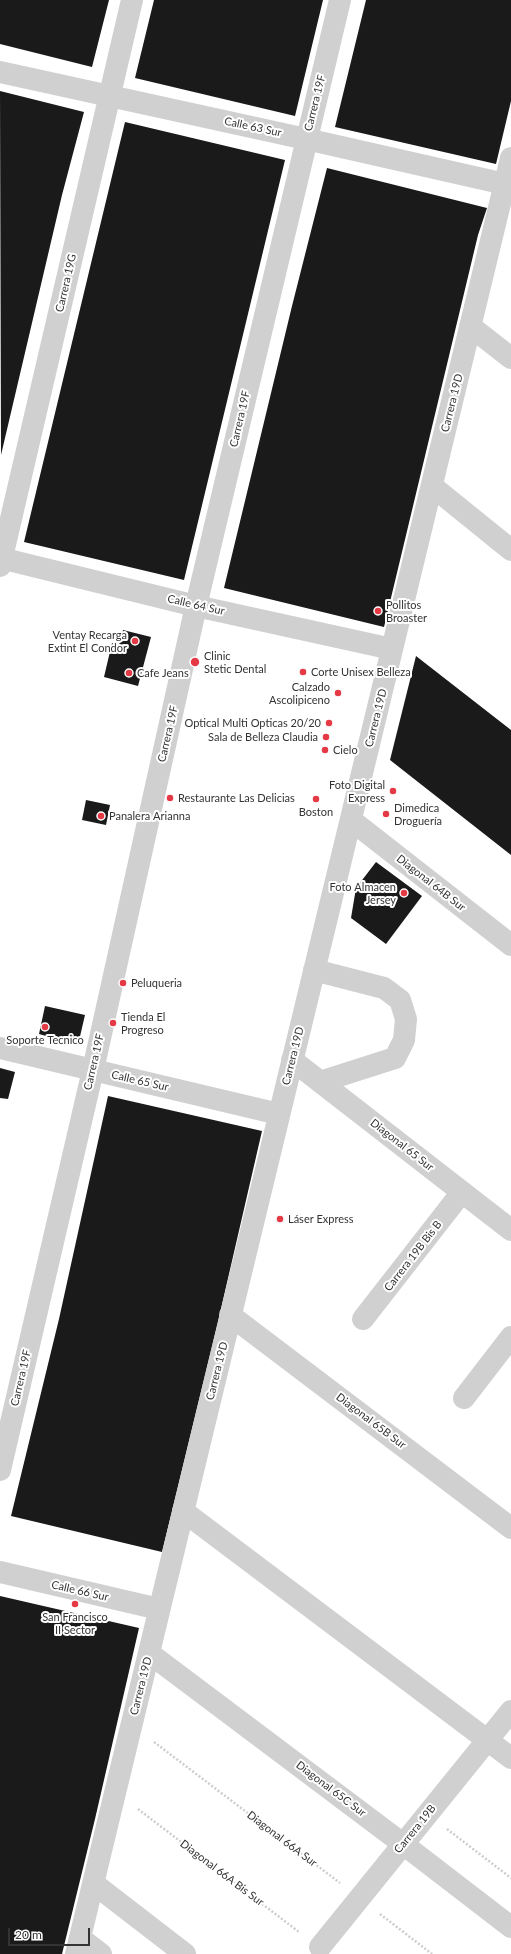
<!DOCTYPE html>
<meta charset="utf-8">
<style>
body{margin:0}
#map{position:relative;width:511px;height:1954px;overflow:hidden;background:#fff;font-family:Lato,sans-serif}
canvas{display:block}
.scale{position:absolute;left:8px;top:1928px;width:82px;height:18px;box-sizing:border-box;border:2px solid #333;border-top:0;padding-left:5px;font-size:12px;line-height:14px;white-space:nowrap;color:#333;-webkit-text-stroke:3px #fff;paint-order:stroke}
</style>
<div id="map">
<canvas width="511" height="1954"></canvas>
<div class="scale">20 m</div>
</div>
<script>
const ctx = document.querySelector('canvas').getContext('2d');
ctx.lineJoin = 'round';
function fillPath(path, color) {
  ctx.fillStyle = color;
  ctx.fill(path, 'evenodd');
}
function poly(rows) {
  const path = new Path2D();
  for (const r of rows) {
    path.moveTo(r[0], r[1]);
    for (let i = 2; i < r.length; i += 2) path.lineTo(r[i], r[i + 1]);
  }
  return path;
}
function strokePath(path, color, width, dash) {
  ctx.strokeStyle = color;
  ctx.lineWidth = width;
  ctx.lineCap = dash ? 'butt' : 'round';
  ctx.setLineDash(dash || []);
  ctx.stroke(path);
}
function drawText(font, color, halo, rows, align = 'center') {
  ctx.font = font + ' Lato,sans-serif';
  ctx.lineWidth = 4;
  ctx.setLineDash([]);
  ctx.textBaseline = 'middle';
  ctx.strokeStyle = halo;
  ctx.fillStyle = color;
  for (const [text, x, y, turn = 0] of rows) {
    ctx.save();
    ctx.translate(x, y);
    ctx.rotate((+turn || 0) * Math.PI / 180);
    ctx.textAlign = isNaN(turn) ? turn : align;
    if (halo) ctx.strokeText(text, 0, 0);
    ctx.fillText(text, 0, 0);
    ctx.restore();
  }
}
const building = poly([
 [0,0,109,0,92,67,0,44],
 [154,0,323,0,295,116,135,78],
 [366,0,511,0,511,101,496,164,335,127],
 [0,91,84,112,62,195,1,455],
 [125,122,285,160,184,580,24,542],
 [327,168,487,208,478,235,384,627,224,588,292,306],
 [123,630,151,637,138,686,104,677,112,643,119,645],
 [416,656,511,730,511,855,390,760],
 [86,800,110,805,106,825,82,820],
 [376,862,422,896,386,944,351,918,356,888],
 [45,1006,85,1015,78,1045,39,1034],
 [0,1068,15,1072,8,1099,0,1098],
 [108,1096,262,1131,217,1326,162,1552,11,1516,59,1319],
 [0,1596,139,1628,95,1819,62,1954,0,1954]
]);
const path = poly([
 [154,1742,340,1883],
 [138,1809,299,1932],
 [447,1829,511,1878],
 [380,1914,432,1954]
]);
const minor = poly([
 [0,72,306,139,505,184],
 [470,326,511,358],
 [432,486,511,550],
 [0,558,196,606,392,649],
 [0,566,132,0],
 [351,820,511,945],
 [314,970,384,988,400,1000,406,1019,404,1040,395,1058,320,1082],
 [0,1048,279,1114],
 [292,1060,511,1230],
 [230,1315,511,1528],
 [363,1319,462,1192],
 [464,1398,511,1337],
 [0,1470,93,1070,196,606,340,0],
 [183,1511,511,1758],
 [0,1572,159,1609],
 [149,1653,403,1844,511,1927],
 [93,1883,185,1954],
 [80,1938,101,1954],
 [320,1947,511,1711],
 [76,1954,511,158]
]);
const markers = [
 [378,611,4,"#e63946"],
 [135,641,4,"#e63946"],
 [195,662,5,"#e63946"],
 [303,672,4,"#e63946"],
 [129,673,4,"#e63946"],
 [338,693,4,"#e63946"],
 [329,723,4,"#e63946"],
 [326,737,4,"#e63946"],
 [325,750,4,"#e63946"],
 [393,791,4,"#e63946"],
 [170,798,4,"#e63946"],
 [316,799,4,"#e63946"],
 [386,814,4,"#e63946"],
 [101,816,4,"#e63946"],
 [404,893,4,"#e63946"],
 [123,983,4,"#e63946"],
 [113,1023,4,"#e63946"],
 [45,1027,4,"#e63946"],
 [280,1219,4,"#e63946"],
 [75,1604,4,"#e63946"]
];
const streetNames = [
 ["Carrera 19F",315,103,-76],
 ["Calle 63 Sur",253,127,12],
 ["Carrera 19G",66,283,-77],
 ["Carrera 19D",452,403,-76],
 ["Carrera 19F",240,419,-77],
 ["Calle 64 Sur",196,605,13],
 ["Carrera 19D",376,718,-76],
 ["Carrera 19F",168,734,-77],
 ["Diagonal 64B Sur",431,883,38],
 ["Carrera 19D",293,1056,-76],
 ["Carrera 19F",94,1062,-77],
 ["Calle 65 Sur",140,1081,13],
 ["Diagonal 65 Sur",402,1145,38],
 ["Carrera 19B Bis B",413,1256,-52],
 ["Carrera 19D",217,1371,-76],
 ["Carrera 19F",21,1378,-77],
 ["Diagonal 65B Sur",371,1421,37],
 ["Calle 66 Sur",80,1591,13],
 ["Carrera 19D",141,1686,-76],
 ["Diagonal 65C Sur",331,1789,37],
 ["Carrera 19B",415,1829,-51],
 ["Diagonal 66A Sur",282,1839,37],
 ["Diagonal 66A Bis Sur",222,1873,37]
];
const poiNames = [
 ["Pollitos",386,605],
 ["Broaster",386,618],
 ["Ventay Recarga",127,635,"right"],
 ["Extint El Condor",127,648,"right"],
 ["Clinic",204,656],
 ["Stetic Dental",204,669],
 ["Corte Unisex Belleza",311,672],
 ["Cafe Jeans",137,673],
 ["Calzado",330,687,"right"],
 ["Ascolipiceno",330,700,"right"],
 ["Optical Multi Opticas 20/20",321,723,"right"],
 ["Sala de Belleza Claudia",318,737,"right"],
 ["Cielo",333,750],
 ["Foto Digital",385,785,"right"],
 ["Express",385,798,"right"],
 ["Restaurante Las Delicias",178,798],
 ["Dimedica",394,808],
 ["Droguería",394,821],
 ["Boston",316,812,"center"],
 ["Panalera Arianna",109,816],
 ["Foto Almacen",396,887,"right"],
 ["Jersey",396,900,"right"],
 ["Peluqueria",131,983],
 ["Tienda El",121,1017],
 ["Progreso",121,1030],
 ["Soporte Tecnico",45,1040,"center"],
 ["Láser Express",288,1219],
 ["San Francisco",75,1617,"center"],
 ["II Sector",75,1630,"center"]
];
fillPath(building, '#1a1a1a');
strokePath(path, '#cdcdcd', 2.5, [2, 2]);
strokePath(minor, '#d0d0d0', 22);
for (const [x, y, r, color] of markers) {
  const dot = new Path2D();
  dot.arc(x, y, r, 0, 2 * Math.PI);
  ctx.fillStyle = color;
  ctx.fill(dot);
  strokePath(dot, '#fff', 1.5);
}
drawText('11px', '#333', '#fff', streetNames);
drawText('11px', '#333', '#fff', poiNames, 'left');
</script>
